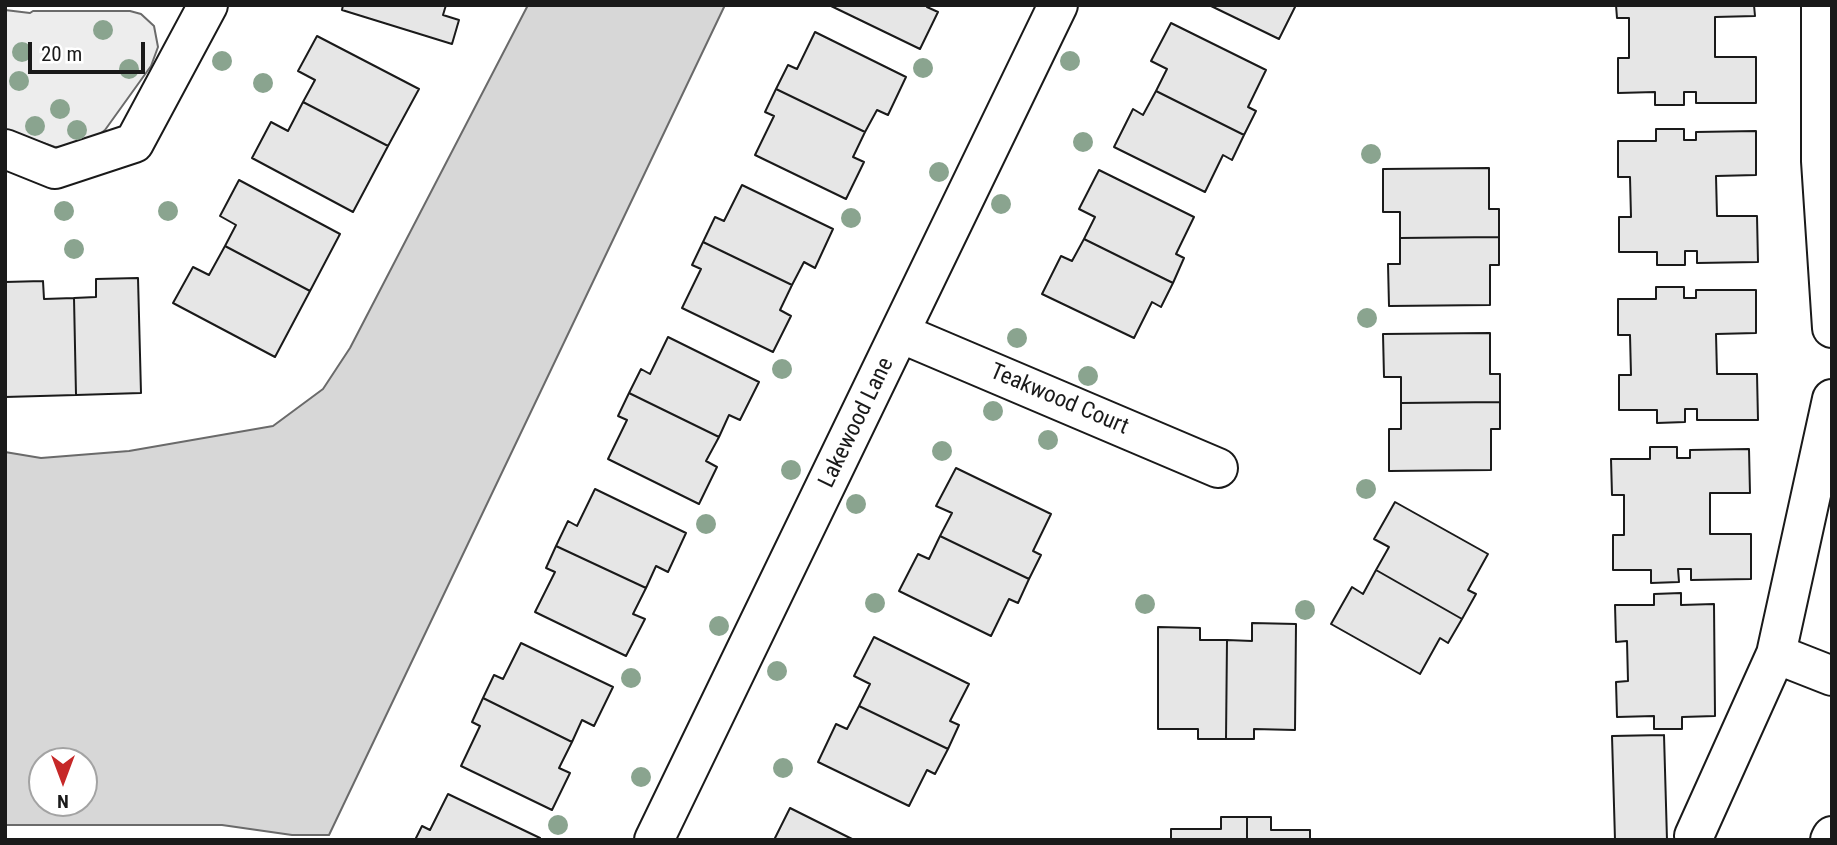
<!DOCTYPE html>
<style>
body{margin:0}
#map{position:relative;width:1837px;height:845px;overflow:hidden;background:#fff;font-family:"Roboto Condensed",sans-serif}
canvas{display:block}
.frame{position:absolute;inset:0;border:7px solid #1a1a1a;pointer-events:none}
.north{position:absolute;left:28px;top:747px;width:70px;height:70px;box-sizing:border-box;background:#fff;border:2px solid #a3a3a3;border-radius:50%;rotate:180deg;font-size:19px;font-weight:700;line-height:28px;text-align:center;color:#1a1a1a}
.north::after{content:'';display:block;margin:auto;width:24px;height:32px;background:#c62828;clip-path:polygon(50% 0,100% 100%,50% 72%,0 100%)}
.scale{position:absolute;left:28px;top:42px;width:117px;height:32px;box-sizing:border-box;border:4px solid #1a1a1a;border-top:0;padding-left:9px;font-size:21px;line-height:24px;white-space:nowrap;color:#1a1a1a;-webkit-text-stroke:5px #fff;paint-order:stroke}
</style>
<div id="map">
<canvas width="1837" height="845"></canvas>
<div class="frame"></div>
<div class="north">N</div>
<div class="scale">20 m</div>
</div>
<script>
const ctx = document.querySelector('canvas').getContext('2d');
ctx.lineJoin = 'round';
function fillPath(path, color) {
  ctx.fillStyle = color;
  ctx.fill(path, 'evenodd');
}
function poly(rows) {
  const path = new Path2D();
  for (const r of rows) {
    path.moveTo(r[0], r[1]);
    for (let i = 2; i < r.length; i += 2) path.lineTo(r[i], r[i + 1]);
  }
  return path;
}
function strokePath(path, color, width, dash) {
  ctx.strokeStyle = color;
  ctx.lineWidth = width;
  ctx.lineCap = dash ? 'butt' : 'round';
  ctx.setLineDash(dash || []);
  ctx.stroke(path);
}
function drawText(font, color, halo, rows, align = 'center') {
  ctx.font = font + ' "Roboto Condensed",sans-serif';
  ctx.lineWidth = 5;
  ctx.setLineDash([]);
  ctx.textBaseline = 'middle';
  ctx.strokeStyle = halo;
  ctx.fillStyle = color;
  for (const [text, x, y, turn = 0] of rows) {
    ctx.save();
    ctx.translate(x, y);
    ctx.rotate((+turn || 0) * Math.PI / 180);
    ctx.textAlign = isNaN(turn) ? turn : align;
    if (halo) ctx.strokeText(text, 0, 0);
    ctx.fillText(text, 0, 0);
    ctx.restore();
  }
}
const built = poly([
 [5,10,30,13,33,11,130,11,141,14,154,26,158,47,151,66,105,130,85,146,55,147,5,130,5,10]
]);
const water = poly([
 [528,5,725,5,329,835,292,835,222,825,5,825,5,452,41,458,129,451,273,426,323,389,350,348,528,5],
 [42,761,84,761,84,803,42,803,42,761]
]);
const building = poly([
 [343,5,446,5,443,15,459,20,452,44,342,10,343,5],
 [829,5,928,5,927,7,938,12,920,49,829,5],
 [1209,5,1296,5,1279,39,1209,5],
 [1616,5,1754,5,1755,16,1715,17,1715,57,1756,57,1756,103,1696,103,1696,92,1684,92,1684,105,1655,105,1655,92,1618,93,1618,58,1629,58,1629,18,1617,18,1616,5],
 [1171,23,1266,70,1248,107,1256,111,1244,135,1156,91,1167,69,1151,61,1171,23],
 [815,32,906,77,888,115,877,110,865,132,776,89,788,65,797,69,815,32],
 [317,36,419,89,388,146,303,102,315,80,298,71,317,36],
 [776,89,865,132,853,157,864,162,846,199,755,155,774,116,765,112,776,89],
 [1156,91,1244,135,1232,160,1223,155,1205,192,1114,147,1133,109,1143,115,1156,91],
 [303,102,388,146,353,212,252,158,271,122,288,131,303,102],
 [1656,129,1684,129,1684,140,1696,140,1696,132,1756,131,1756,175,1716,176,1717,216,1757,216,1758,262,1697,263,1697,251,1685,251,1685,265,1657,265,1657,252,1619,252,1619,217,1631,217,1630,177,1618,177,1618,141,1656,141,1656,129],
 [1489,168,1489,209,1499,209,1499,237,1400,238,1400,212,1383,212,1383,169,1489,168],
 [1099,170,1194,217,1176,254,1184,258,1173,283,1084,239,1095,217,1079,209,1099,170],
 [239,180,340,234,310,291,225,246,236,225,220,216,239,180],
 [742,185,833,229,815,268,804,262,792,285,703,242,715,217,724,221,742,185],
 [1499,237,1499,265,1490,265,1490,305,1389,306,1388,264,1400,264,1400,238,1499,237],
 [1084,239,1173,283,1161,307,1152,302,1134,338,1042,294,1061,256,1072,261,1084,239],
 [703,242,792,285,780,310,791,316,773,352,682,308,701,269,692,265,703,242],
 [225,246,310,291,275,357,173,303,193,267,209,275,225,246],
 [138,278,141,393,76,395,74,298,96,297,96,279,138,278],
 [43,281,44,299,74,298,76,395,5,397,5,282,43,281],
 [1656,287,1684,287,1684,298,1696,298,1696,290,1756,290,1756,333,1716,334,1717,374,1757,374,1758,420,1697,420,1697,409,1685,409,1685,422,1657,423,1657,410,1619,410,1619,375,1631,375,1630,335,1618,335,1618,299,1656,299,1656,287],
 [1490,333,1490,374,1500,374,1500,402,1401,403,1401,377,1384,377,1383,334,1490,333],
 [668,337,759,382,740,420,729,415,719,437,629,393,641,369,650,374,668,337],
 [629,393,719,437,706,461,717,467,699,504,608,459,627,420,618,416,629,393],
 [1500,402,1500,429,1491,429,1491,470,1389,471,1389,429,1401,429,1401,403,1500,402],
 [1650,447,1677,447,1677,458,1690,458,1690,450,1749,449,1750,493,1710,493,1710,534,1751,534,1751,579,1691,580,1691,569,1678,569,1679,582,1651,583,1651,570,1613,570,1613,535,1624,535,1624,495,1612,495,1611,459,1650,459,1650,447],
 [956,468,1051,514,1033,551,1041,555,1029,579,940,536,952,513,936,506,956,468],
 [595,489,686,533,668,572,656,566,646,588,556,546,568,521,577,526,595,489],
 [1395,502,1488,554,1468,590,1476,594,1462,619,1376,570,1389,547,1374,539,1395,502],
 [940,536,1029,579,1018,603,1009,599,991,636,899,591,918,554,929,559,940,536],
 [556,546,646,588,633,614,645,619,626,656,535,612,555,572,546,568,556,546],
 [1376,570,1462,619,1448,643,1440,638,1420,674,1331,624,1352,587,1363,594,1376,570],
 [1681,593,1681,605,1714,604,1715,716,1682,717,1682,729,1654,729,1654,716,1617,717,1616,682,1628,681,1627,641,1616,642,1615,605,1654,605,1654,594,1681,593],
 [1252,623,1296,624,1295,730,1254,729,1254,739,1226,739,1227,640,1252,641,1252,623],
 [1158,627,1200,628,1200,640,1227,640,1226,739,1198,739,1198,729,1158,729,1158,627],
 [874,637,969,684,950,721,959,725,948,749,859,706,870,684,854,676,874,637],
 [521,643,613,687,594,726,582,720,572,742,483,698,494,675,503,679,521,643],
 [483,698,572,742,559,768,570,773,552,810,461,766,480,726,472,722,483,698],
 [859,706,948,749,935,774,927,770,909,806,818,762,836,724,847,729,859,706],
 [1664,735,1667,840,1615,840,1612,736,1664,735],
 [448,794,540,838,539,840,415,840,422,826,430,830,448,794],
 [790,808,854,840,774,840,790,808],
 [1221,817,1247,817,1247,840,1171,840,1171,829,1221,829,1221,817],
 [1247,817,1271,817,1271,830,1310,830,1310,840,1247,840,1247,817]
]);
const minor = poly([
 [1821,5,1821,161,1832,328],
 [5,149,55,169,134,143,208,5],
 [900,333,1218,468],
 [1776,654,1832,399],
 [1694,836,1776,654,1832,676],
 [654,840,1058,5],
 [1830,840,1832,836]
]);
const trees = [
 [103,30],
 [22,52],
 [222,61],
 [1070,61],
 [923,68],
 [129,69],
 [19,81],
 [263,83],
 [60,109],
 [35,126],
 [77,130],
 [1083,142],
 [1371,154],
 [939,172],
 [1001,204],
 [64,211],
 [168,211],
 [851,218],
 [74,249],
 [1367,318],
 [1017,338],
 [782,369],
 [1088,376],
 [993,411],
 [1048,440],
 [942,451],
 [791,470],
 [1366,489],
 [856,504],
 [706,524],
 [875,603],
 [1145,604],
 [1305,610],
 [719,626],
 [777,671],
 [631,678],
 [783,768],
 [641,777],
 [558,825]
];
const streetNames = [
 ["Teakwood Court",1059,400,23],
 ["Lakewood Lane",857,423,-64]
];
fillPath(built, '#ededed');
strokePath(built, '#6a6a6a', 2);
fillPath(water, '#d7d7d7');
strokePath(water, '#6a6a6a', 2);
fillPath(building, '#e6e6e6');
strokePath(building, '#1a1a1a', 2);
strokePath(minor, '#1a1a1a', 42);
strokePath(minor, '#fff', 38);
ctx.fillStyle = '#8aa48f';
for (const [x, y] of trees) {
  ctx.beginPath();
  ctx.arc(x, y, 10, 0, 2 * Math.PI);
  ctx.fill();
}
drawText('23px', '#1a1a1a', '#fff', streetNames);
</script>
